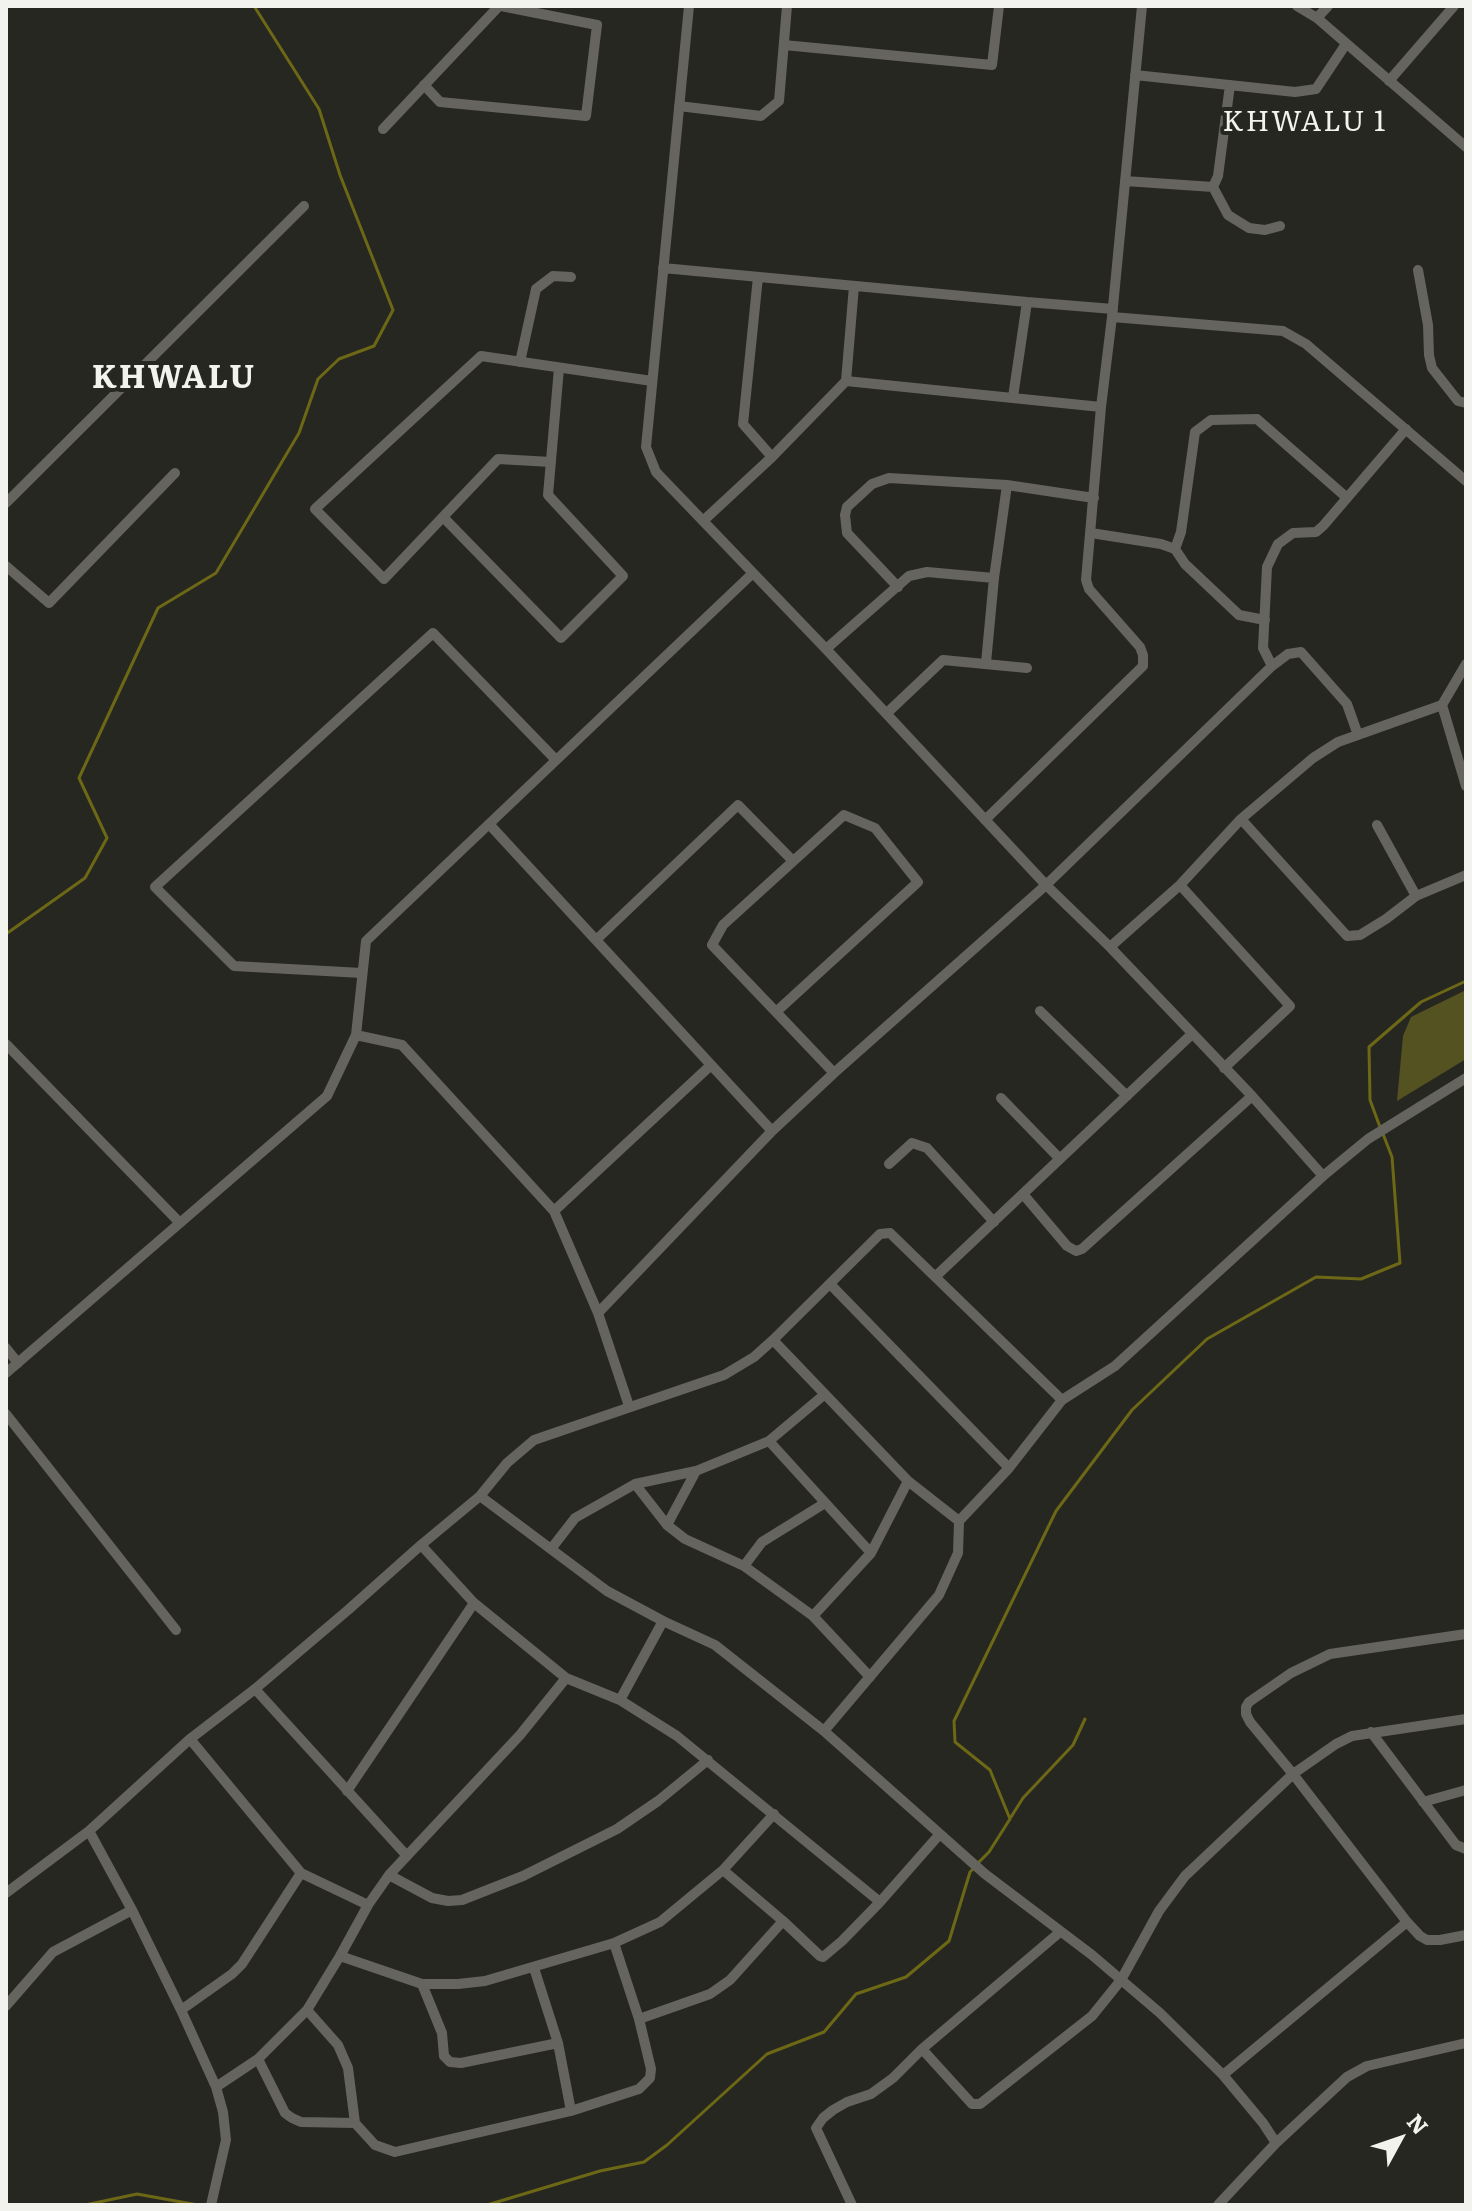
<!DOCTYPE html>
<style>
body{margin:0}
#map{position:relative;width:1472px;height:2211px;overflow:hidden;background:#272722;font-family:Literata,serif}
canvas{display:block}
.frame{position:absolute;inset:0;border:8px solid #f2f2ee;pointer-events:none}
.north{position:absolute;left:1360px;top:2099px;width:80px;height:80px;-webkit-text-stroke:6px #272722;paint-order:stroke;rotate:50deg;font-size:22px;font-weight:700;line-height:32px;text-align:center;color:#f2f2ee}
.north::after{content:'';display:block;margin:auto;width:28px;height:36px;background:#f2f2ee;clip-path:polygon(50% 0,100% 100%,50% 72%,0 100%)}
</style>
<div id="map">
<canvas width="1472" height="2211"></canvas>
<div class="frame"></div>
<div class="north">N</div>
</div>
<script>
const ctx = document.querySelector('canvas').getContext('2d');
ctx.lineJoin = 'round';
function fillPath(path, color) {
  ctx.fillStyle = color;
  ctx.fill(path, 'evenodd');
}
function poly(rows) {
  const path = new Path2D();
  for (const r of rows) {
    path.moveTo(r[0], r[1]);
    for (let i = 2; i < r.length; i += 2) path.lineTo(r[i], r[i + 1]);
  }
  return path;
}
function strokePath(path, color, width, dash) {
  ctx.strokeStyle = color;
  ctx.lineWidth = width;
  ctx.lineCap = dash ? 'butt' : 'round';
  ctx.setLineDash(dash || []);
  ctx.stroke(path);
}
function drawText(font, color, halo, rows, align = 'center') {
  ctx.font = font + ' Literata,serif';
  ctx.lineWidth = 8;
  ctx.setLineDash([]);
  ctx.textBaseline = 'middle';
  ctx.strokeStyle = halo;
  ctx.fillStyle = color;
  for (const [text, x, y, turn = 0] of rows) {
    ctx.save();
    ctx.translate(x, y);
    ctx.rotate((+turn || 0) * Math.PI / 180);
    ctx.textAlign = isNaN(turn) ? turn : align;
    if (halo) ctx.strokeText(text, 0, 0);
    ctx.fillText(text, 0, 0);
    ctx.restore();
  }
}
const green = poly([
 [1466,990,1466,1059,1397,1101,1403,1036,1411,1017]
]);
const stream = poly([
 [6,934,85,878,107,838,79,778,158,608,216,573,299,433,318,379,339,359,374,346,393,310,340,175,319,109,254,6],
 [1380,1127,1370,1100,1369,1047,1421,1002,1466,981],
 [1011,1817,1023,1798,1073,1745,1085,1719],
 [978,1863,989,1852,1010,1819,990,1770,955,1742,954,1721,1056,1511,1132,1410,1207,1339,1316,1277,1361,1279,1400,1263,1392,1157,1383,1134],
 [85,2205,137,2194,198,2205],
 [487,2205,600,2171,644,2162,667,2145,767,2054,824,2032,856,1994,906,1977,949,1941,970,1872,973,1869]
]);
const minor = poly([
 [689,6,646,447,656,472,826,649,1046,885,1110,947,1252,1096,1323,1176],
 [1297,6,1317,18,1466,147],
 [1317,18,1328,6],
 [784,45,992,65,999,6],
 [1135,75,1295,92,1316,89,1346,44],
 [1389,81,1454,6],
 [424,85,440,102,586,116,597,25,501,6],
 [679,106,761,116,779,101,787,6],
 [383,129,499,6],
 [1125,181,1213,187,1218,176,1230,85],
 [1213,187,1228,215,1249,228,1265,230,1280,226],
 [663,268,1027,302,1013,397],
 [1418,270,1428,325,1429,355,1432,368,1458,401,1466,403],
 [758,277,743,424,772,457],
 [1027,302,1113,309],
 [1112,317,1283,331,1306,344,1466,481],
 [520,362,536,289,553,276,571,277],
 [846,381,854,286],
 [551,462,498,459,384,579,315,509,481,356,652,381],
 [6,503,304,206],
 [443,517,561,638,623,576,548,495,559,368],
 [703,521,772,457,846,381,1101,407],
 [1091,533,1161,544,1175,549,1185,564,1239,615,1265,620],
 [1175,549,1181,532,1195,432,1211,420,1257,419,1346,497],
 [6,566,49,603,175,473],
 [898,587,847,533,845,515,847,507,872,484,889,478,1007,485],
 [826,649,909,576,927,572,994,578],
 [986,663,994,578,1007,485,1094,498],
 [1272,666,1263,648,1267,567,1278,544,1293,533,1316,532,1323,526,1406,429],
 [1442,705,1466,786],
 [1442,705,1466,664],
 [887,713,943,660,1027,668],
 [1241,819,1347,936,1360,935,1386,919,1416,896,1466,875],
 [985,820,1143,666,1143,655,1140,647,1089,589,1086,580,1101,407,1112,317,1142,6],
 [489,824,772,1131],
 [1377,825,1416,896],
 [1180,885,1290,1006,1224,1068],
 [596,940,738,805,793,861],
 [1110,947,1180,885,1241,819,1313,758,1338,742,1442,705],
 [362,973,234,966,155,887,433,633,556,760],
 [1040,1011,1127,1096],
 [776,1012,918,882,875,828,844,815,723,925,712,945,776,1012,834,1073],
 [356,1035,402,1045,554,1211,711,1065],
 [6,1044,180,1223],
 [1001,1098,1060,1159],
 [889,1164,912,1143,927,1148,994,1222],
 [1023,1194,1067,1246,1076,1251,1082,1249,1252,1096],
 [554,1211,598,1313],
 [936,1276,1192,1034],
 [831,1285,1009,1468],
 [773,1340,908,1481,959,1521],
 [6,1348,18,1363],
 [6,1373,327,1096,356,1035,366,941,753,573],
 [1062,1400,1115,1366,1323,1176,1368,1139,1466,1078],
 [629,1406,598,1313,772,1131,834,1073,1046,885,1272,666,1288,654,1301,652,1347,704,1358,735],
 [6,1414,176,1630],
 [769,1441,871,1553],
 [635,1484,667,1525,685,1539,744,1566,813,1616,870,1677],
 [480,1496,607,1591,663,1621,715,1645,824,1731,985,1874,1092,1955,1160,2013,1223,2075,1263,2123,1276,2143],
 [667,1525,696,1471],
 [421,1545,474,1603,566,1678,620,1700,677,1736,880,1902],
 [551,1549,575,1518,635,1484,696,1471,769,1441,825,1394],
 [744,1566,762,1542,825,1503],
 [813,1616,871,1553,908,1481],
 [1466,1634,1330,1654,1291,1673,1249,1702,1246,1707,1246,1714,1250,1722,1293,1774,1407,1922,1420,1936,1427,1940,1440,1940,1466,1935],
 [566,1678,520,1735,389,1875,432,1898,448,1901,462,1900,523,1876,617,1829,658,1801,708,1760],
 [255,1689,407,1856],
 [620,1700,663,1621],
 [1371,1732,1456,1845,1466,1849],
 [190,1739,301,1873,368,1905,389,1875],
 [347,1791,474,1603],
 [1423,1802,1466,1790],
 [89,1831,132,1910,181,2010,216,2087,223,2112,226,2140,211,2205],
 [723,1870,783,1921,820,1956,823,1957,842,1941,880,1902,939,1835],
 [6,1893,89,1831,190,1739,255,1689,348,1610,421,1545,480,1496,507,1463,534,1440,724,1375,754,1357,773,1340,880,1234,890,1233,1062,1400,1009,1468,959,1521,958,1553,939,1595,824,1731],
 [1060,1932,922,2049,972,2104,980,2104,1092,2016,1121,1980,1159,1911,1185,1876,1293,1774,1336,1744,1352,1736,1466,1719],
 [340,1956,368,1905],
 [422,1984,442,2033,444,2056,450,2062,461,2063,558,2043],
 [6,2006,53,1952,132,1910],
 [181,2010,232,1974,242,1964,301,1873],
 [307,2010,338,2045,348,2068,355,2123,375,2145,395,2152,571,2111,558,2043,534,1968],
 [639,2019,710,1994,730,1980,783,1921],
 [258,2059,285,2113,292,2118,301,2122,355,2123],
 [1223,2075,1407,1922],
 [216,2087,258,2059,307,2010,340,1956,422,1984,458,1984,485,1981,614,1943,660,1922,723,1870,774,1814],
 [571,2111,639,2089,650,2078,651,2069,639,2019,614,1943],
 [852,2205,816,2128,823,2118,833,2110,847,2102,871,2094,893,2078,922,2049],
 [1218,2205,1276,2143,1347,2077,1367,2066,1466,2043]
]);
const quarterNames = [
 ["KHWALU 1",1305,123]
];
const districtNames = [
 ["KHWALU",174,379]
];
fillPath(green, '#555222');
strokePath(stream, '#6d6815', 3);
strokePath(minor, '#65645e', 10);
ctx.letterSpacing = '2px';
drawText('28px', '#f2f2ee', '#272722', quarterNames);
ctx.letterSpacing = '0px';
ctx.letterSpacing = '2px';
drawText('bold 32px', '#f2f2ee', '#272722', districtNames);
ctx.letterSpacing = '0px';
</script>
